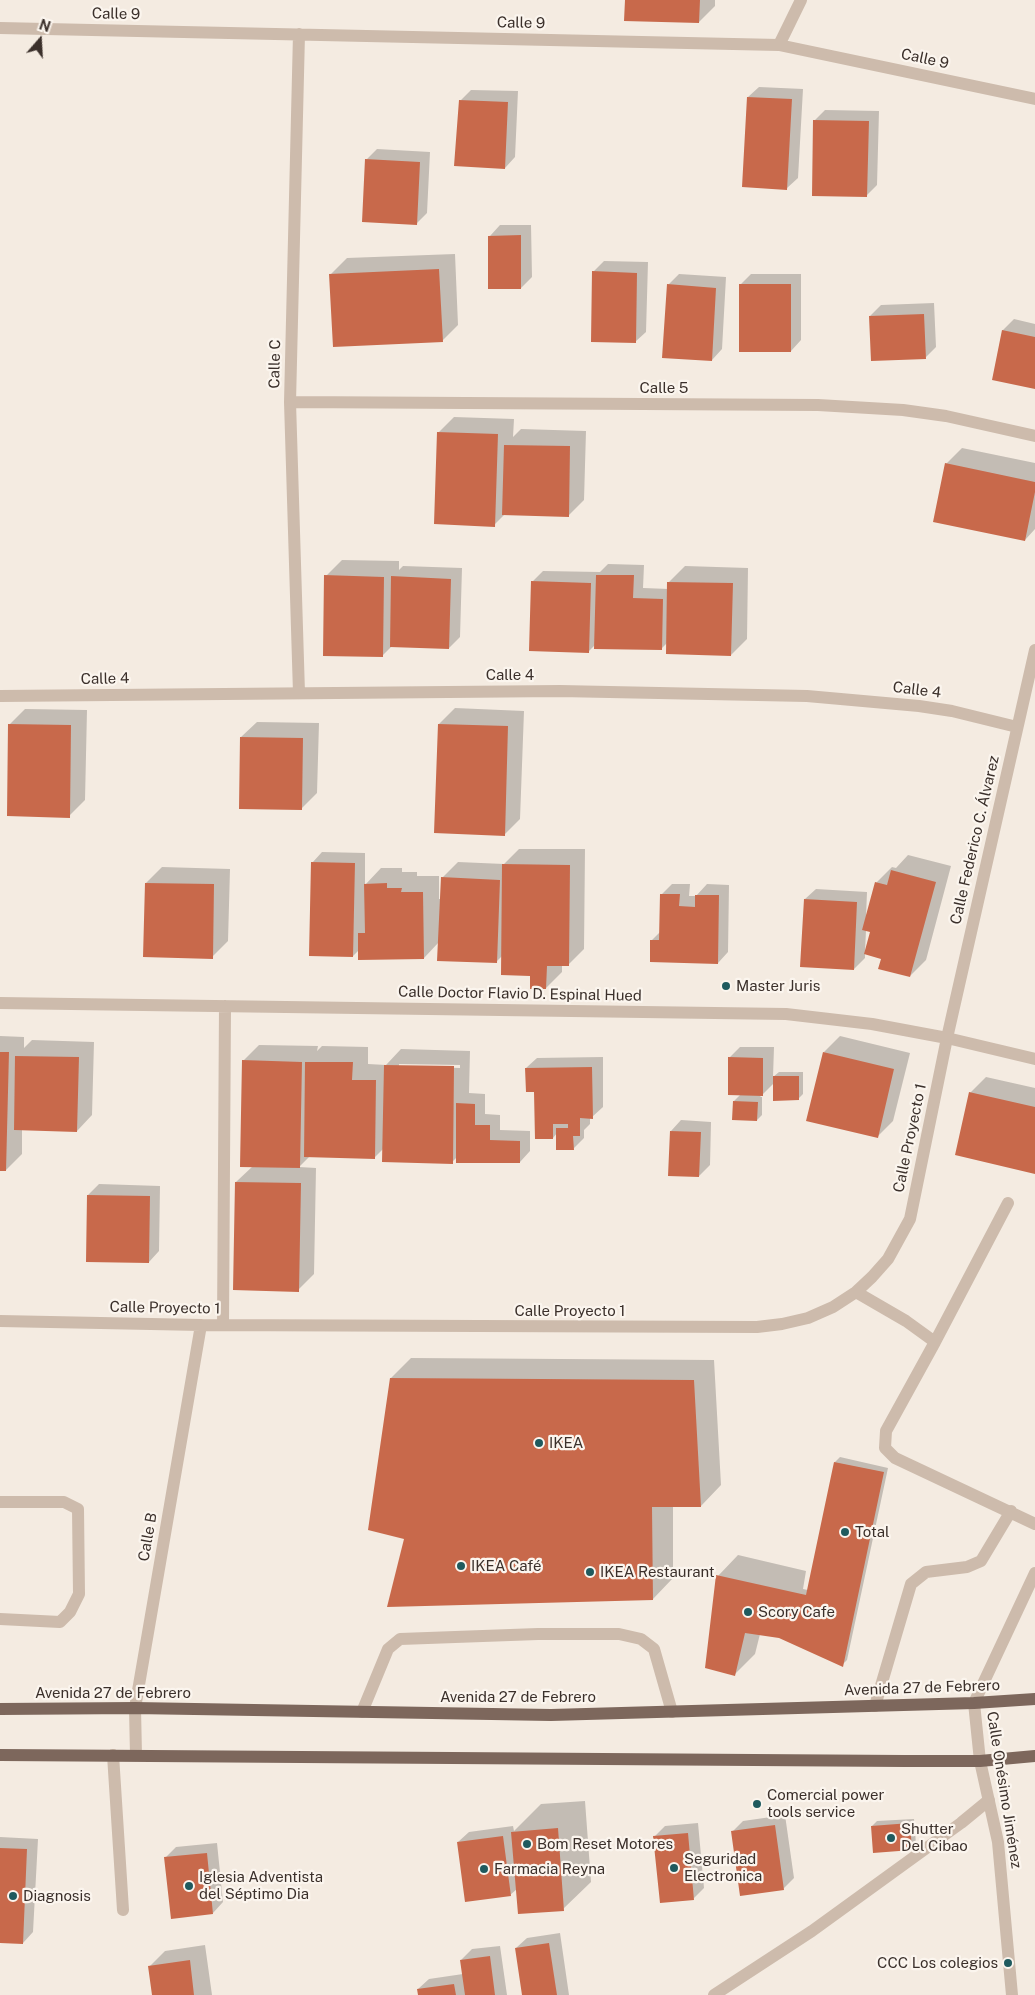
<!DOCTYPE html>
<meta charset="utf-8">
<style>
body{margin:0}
#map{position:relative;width:1035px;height:1995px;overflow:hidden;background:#f4ebe1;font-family:"Public Sans",sans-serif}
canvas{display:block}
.north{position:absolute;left:15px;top:15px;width:50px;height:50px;-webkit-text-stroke:4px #fbf5ee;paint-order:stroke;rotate:19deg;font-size:14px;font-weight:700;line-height:20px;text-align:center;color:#3b302b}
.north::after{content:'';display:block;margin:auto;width:18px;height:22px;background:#3b302b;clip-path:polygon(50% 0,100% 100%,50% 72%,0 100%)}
</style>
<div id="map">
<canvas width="1035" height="1995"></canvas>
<div class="north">N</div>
</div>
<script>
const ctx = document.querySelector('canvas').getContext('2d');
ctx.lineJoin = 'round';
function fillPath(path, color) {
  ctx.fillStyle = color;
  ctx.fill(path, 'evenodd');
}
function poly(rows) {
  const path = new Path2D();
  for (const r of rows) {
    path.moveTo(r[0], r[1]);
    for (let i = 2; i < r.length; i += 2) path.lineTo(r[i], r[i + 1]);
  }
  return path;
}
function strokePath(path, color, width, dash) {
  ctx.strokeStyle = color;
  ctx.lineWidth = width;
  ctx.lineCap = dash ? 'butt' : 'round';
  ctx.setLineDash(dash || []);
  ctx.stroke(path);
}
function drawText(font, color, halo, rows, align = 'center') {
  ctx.font = font + ' "Public Sans",sans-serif';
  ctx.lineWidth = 4.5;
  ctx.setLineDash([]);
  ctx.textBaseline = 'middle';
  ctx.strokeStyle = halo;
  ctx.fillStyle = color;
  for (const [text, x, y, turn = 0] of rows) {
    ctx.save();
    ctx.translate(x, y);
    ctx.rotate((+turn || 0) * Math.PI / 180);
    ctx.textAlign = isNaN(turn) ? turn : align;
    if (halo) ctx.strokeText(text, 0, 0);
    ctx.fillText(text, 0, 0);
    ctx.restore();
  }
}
const shadow = poly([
 [626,0,715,0,715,6,699,22],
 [759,87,803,89,798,178,787,188,748,97],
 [471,90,518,91,515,157,505,168,461,100],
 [825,110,879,111,877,185,866,196,815,120],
 [377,149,430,152,427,213,416,224,366,160],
 [500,225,531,225,532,277,521,288,490,236],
 [455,254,458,325,442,341,331,274,347,258],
 [604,261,648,262,646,332,635,342,593,272],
 [679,274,726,277,722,349,712,360,668,285],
 [751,274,801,274,801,340,791,351,740,285],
 [934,303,936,347,925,358,870,316,881,305],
 [1014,319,1035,324,1035,388,994,379,1003,330],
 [454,417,514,419,513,437,521,429,586,431,584,500,568,516,505,514,494,525,438,433],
 [962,448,1035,463,1035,529,1025,540,946,464],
 [342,560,399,561,399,570,403,566,462,568,460,637,449,648,392,646,382,656,326,576],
 [608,564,644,565,643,588,669,589,669,582,685,566,748,568,747,639,731,655,667,643,661,649,596,644,588,652,533,581,543,571,600,572],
 [455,708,524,711,520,819,504,835,439,724],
 [25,709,87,710,85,800,69,816,9,725],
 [257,722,319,723,317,793,301,809,241,737],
 [519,849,585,849,584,949,568,965,562,965,562,972,546,988,531,974,503,955,496,962,439,942,424,958,359,950,353,956,312,863,322,852,365,853,365,885,381,868,402,868,402,872,417,872,417,876,439,876,439,899,441,899,442,878,458,862,504,864],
 [908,855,951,866,926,960,910,976,883,958,865,953,865,958,854,969,805,899,816,889,867,892,866,917,876,883,892,867,896,868],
 [866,930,872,931,865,952],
 [162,867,230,869,228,941,212,957,146,883],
 [672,884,690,884,689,896,696,896,707,884,729,885,728,952,718,963,652,940,661,931,661,895],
 [0,1036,24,1037,24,1048,32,1040,94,1042,92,1115,77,1131,22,1129,22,1154,6,1170,0,1170],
 [840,1036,910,1053,893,1121,877,1137,824,1052],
 [259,1045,318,1046,317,1051,322,1046,368,1047,368,1064,386,1065,401,1049,470,1051,469,1093,485,1094,485,1114,500,1115,500,1130,530,1131,530,1151,520,1162,457,1157,452,1162,384,1148,374,1158,310,1156,299,1167,316,1168,314,1274,298,1290,236,1182,253,1166,243,1061],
 [399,1064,460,1065,460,1068,399,1066],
 [740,1047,774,1047,773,1077,779,1072,803,1072,803,1094,798,1099,774,1083,760,1097,762,1097,762,1115,757,1120,734,1101,741,1094,729,1058],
 [603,1057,603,1107,592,1117,590,1117,590,1124,584,1130,584,1138,573,1149,557,1133,553,1138,526,1068,537,1058],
 [986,1077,1035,1088,1035,1173,970,1093],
 [681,1120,711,1122,710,1165,699,1176,671,1131],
 [99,1184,160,1186,159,1251,149,1262,88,1195],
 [411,1358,714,1360,721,1485,701,1506,673,1506,673,1578,653,1599,391,1378],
 [840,1457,888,1468,847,1660,842,1665,780,1637,760,1634,755,1654,734,1675,718,1576,738,1555,806,1571,803,1589,808,1590,835,1462],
 [585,1801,591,1882,563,1909,517,1889,510,1895,458,1842,469,1832,513,1826,514,1831,541,1804],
 [785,1815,794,1878,783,1889,733,1831,743,1821],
 [914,1819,916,1844,911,1849,872,1826,877,1821],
 [698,1823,704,1888,693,1899,654,1837,665,1826],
 [0,1837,38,1839,33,1932,23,1943,0,1942],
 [217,1843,223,1902,213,1913,166,1857,176,1847],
 [560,1933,569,1995,523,1995,516,1948,527,1938],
 [205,1945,212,1995,153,1995,149,1967,165,1951],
 [500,1946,507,1995,419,1995,418,1989,429,1979,463,1974,461,1960,472,1949]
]);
const building = poly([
 [625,0,700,0,699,23,624,21],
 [747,97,792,99,787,190,742,187],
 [459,100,508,102,505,169,454,166],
 [813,120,869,121,867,197,812,196],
 [365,159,420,162,417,225,362,222],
 [521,235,521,289,488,289,488,236],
 [439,269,443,342,333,347,329,274],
 [592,271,637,273,636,343,591,342],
 [667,284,716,288,712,361,662,358],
 [739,284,791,284,791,352,739,352],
 [924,314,926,359,871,361,869,316],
 [1002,330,1035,337,1035,389,992,380],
 [437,432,498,434,495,527,434,524],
 [504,445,570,446,569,517,502,515],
 [945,463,1035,482,1035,492,1025,541,933,522],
 [324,575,384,577,383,657,323,656],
 [596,575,634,575,633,598,663,599,662,650,594,649],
 [391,576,451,579,449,649,390,647],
 [531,581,591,583,589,653,529,651],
 [667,582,733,583,731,656,666,654],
 [8,724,71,725,70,818,7,816],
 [438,724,508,726,505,836,434,833],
 [240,737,303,738,302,810,239,809],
 [311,862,355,863,353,957,309,956],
 [502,864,570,865,569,966,547,966,546,989,530,989,530,976,501,975],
 [891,870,936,882,910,977,878,969,881,959,864,954,870,932,862,930,875,882,887,885],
 [441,877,500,880,497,963,437,961],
 [145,883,214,884,213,959,143,957],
 [387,883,387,888,402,888,401,892,423,892,424,959,358,960,358,933,365,933,364,884],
 [660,894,680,894,679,906,695,907,695,895,719,895,718,964,650,962,650,940,659,940],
 [804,899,857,902,854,970,800,967],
 [0,1052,9,1052,6,1171,0,1171],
 [823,1052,894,1069,878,1138,806,1121],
 [15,1056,79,1057,77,1132,14,1130],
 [728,1057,763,1058,763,1096,728,1095],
 [242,1060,302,1062,300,1168,240,1167],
 [305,1062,353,1062,352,1080,376,1080,375,1159,304,1157],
 [384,1065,454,1066,453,1164,382,1162],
 [592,1067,593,1119,580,1118,580,1136,573,1136,574,1150,556,1150,556,1128,568,1128,568,1124,553,1124,553,1139,535,1139,534,1092,526,1092,525,1068],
 [773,1076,799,1076,799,1100,773,1101],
 [969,1092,1035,1107,1035,1174,955,1155],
 [733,1101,758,1102,757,1121,732,1120],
 [456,1103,475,1104,475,1125,490,1125,490,1140,520,1141,520,1163,456,1163],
 [670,1131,701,1132,699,1177,668,1176],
 [235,1182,301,1183,299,1292,233,1290],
 [87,1195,150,1196,149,1263,86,1262],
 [390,1378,694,1380,701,1507,652,1507,653,1600,387,1607,404,1539,368,1530],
 [834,1462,884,1472,843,1667,779,1638,745,1633,735,1676,705,1668,716,1575,806,1595],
 [910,1823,912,1850,873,1853,871,1826],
 [775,1825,784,1890,740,1896,731,1831],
 [558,1828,564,1911,518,1914,511,1832],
 [688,1833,694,1900,660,1903,653,1836],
 [503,1836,511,1896,465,1902,457,1842],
 [0,1848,27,1849,23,1944,0,1943],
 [207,1853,213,1914,171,1919,164,1857],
 [549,1943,557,1995,522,1995,515,1948],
 [490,1956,495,1995,465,1995,460,1960],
 [190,1960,194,1995,152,1995,148,1966],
 [454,1984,456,1995,418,1995,417,1989]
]);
const minor = poly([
 [0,28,779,45,1035,99],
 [779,45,801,0],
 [290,402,818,405,903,410,946,416,1035,436],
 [299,693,290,402,299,34],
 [0,696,560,691,807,696,919,706,952,711,1017,727],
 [0,1003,786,1014,872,1024,947,1038,1035,1059],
 [856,1292,906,1321,935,1342,886,1431,885,1448,895,1458,1035,1524],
 [0,1321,201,1325,757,1327,782,1324,808,1318,833,1307,856,1292,872,1277,888,1259,910,1219,947,1038,1035,650],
 [223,1325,225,1006],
 [935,1342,1008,1203],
 [0,1502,64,1502,78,1509,79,1594,70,1612,60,1622,0,1619],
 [875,1706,911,1584,926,1572,967,1567,981,1561,1011,1511],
 [362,1712,388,1649,400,1639,538,1634,619,1634,641,1639,654,1649,672,1712],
 [113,1755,123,1910],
 [136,1755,135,1708,201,1325],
 [714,1995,812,1931,961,1823,989,1800],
 [1012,1995,998,1842,980,1761,974,1703,1035,1573]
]);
const major = poly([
 [0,1709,135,1708,551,1715,974,1703,1035,1699],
 [0,1755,904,1761,980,1761,1035,1756]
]);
const markers = [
 [726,986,5,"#1f5a5e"],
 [539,1443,5,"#1f5a5e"],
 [845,1532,5,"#1f5a5e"],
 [461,1566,5,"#1f5a5e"],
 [590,1572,5,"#1f5a5e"],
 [748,1612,5,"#1f5a5e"],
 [757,1804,5,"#1f5a5e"],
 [891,1838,5,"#1f5a5e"],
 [527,1844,5,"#1f5a5e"],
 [674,1868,5,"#1f5a5e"],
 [484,1869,5,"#1f5a5e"],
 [189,1886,5,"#1f5a5e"],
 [13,1896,5,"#1f5a5e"],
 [1008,1963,5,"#1f5a5e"]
];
const streetNames = [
 ["Calle 9",116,14,1],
 ["Calle 9",521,23,1],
 ["Calle 9",925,59,12],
 ["Calle C",275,364,-89],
 ["Calle 5",664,388],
 ["Calle 4",510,675],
 ["Calle 4",105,679,-1],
 ["Calle 4",917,690,7],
 ["Calle Federico C. Álvarez",975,840,-77],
 ["Calle Doctor Flavio D. Espinal Hued",520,994,1],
 ["Calle Proyecto 1",910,1138,-78],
 ["Calle Proyecto 1",165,1308,1],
 ["Calle Proyecto 1",570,1311],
 ["Calle B",148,1537,-80],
 ["Avenida 27 de Febrero",922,1688,-2],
 ["Avenida 27 de Febrero",113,1693],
 ["Avenida 27 de Febrero",518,1697],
 ["Calle Onésimo Jiménez",1004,1790,81]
];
const poiNames = [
 ["Master Juris",736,986],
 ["IKEA",549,1443],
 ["Total",855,1532],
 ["IKEA Café",471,1566],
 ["IKEA Restaurant",600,1572],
 ["Scory Cafe",758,1612],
 ["Comercial power",767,1795],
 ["tools service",767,1812],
 ["Shutter",901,1829],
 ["Del Cibao",901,1846],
 ["Bom Reset Motores",537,1844],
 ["Seguridad",684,1859],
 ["Electronica",684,1876],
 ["Farmacia Reyna",494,1869],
 ["Iglesia Adventista",199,1877],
 ["del Séptimo Dia",199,1894],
 ["Diagnosis",23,1896],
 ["CCC Los colegios",998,1963,"right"]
];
fillPath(shadow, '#0003');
fillPath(building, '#c8694b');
strokePath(minor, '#cdbbac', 12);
strokePath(major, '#7d675c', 12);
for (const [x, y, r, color] of markers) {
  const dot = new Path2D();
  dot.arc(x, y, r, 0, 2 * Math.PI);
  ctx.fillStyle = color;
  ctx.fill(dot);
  strokePath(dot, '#fbf5ee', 2);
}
drawText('15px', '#3b302b', '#fbf5ee', streetNames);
drawText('15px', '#3b302b', '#fbf5ee', poiNames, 'left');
</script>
